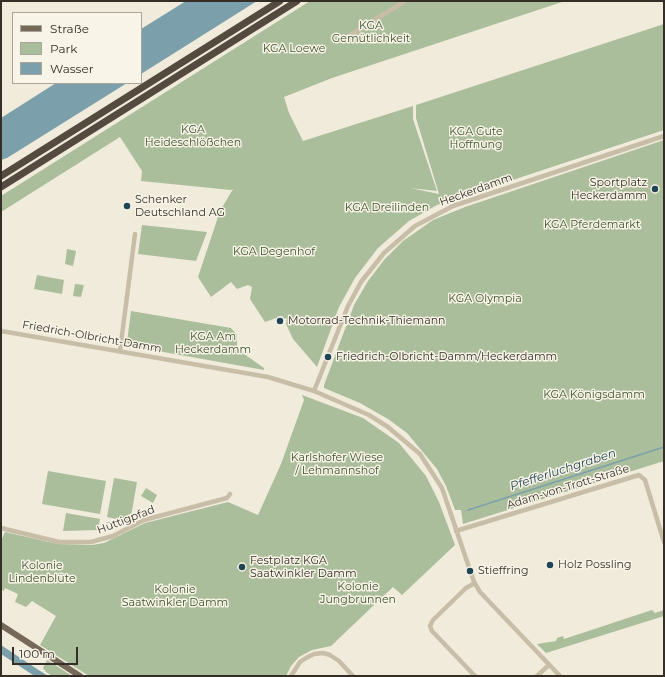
<!DOCTYPE html>
<meta charset="utf-8">
<style>
body{margin:0}
#map{position:relative;width:665px;height:677px;overflow:hidden;background:#f0ebdb;font-family:Montserrat,sans-serif}
canvas{display:block}
.frame{position:absolute;inset:0;border:2px solid #342e27;pointer-events:none}
.legend{position:absolute;left:12px;top:12px;width:130px;height:72px;box-sizing:border-box;background:#f8f4e7;border:1px solid #aaa59a;margin:0;padding:5px 7px;list-style:none;font-size:12px;color:#342e27}
.legend li{display:flex;align-items:center;gap:8px;height:20px}
.legend b{width:20px;border:1px solid #aaa59a}
.scale{position:absolute;left:12px;top:647px;width:66px;height:18px;box-sizing:border-box;border:2px solid #342e27;border-top:0;padding-left:5px;font-size:12px;line-height:14px;white-space:nowrap;color:#342e27;-webkit-text-stroke:3px #f8f4e7;paint-order:stroke}
</style>
<div id="map">
<canvas width="665" height="677"></canvas>
<div class="frame"></div>
<ul class="legend">
<li><b style="height:5px;background:#766959"></b>Straße</li>
<li><b style="height:11px;background:#abbe9b"></b>Park</li>
<li><b style="height:11px;background:#7ba0ac"></b>Wasser</li>
</ul>
<div class="scale">100 m</div>
</div>
<script>
const ctx = document.querySelector('canvas').getContext('2d');
ctx.lineJoin = 'round';
function fillPath(path, color) {
  ctx.fillStyle = color;
  ctx.fill(path, 'evenodd');
}
function poly(rows) {
  const path = new Path2D();
  for (const r of rows) {
    path.moveTo(r[0], r[1]);
    for (let i = 2; i < r.length; i += 2) path.lineTo(r[i], r[i + 1]);
  }
  return path;
}
function strokePath(path, color, width, dash) {
  ctx.strokeStyle = color;
  ctx.lineWidth = width;
  ctx.lineCap = dash ? 'butt' : 'round';
  ctx.setLineDash(dash || []);
  ctx.stroke(path);
}
function drawText(font, color, halo, rows, align = 'center') {
  ctx.font = font + ' Montserrat,sans-serif';
  ctx.lineWidth = 3;
  ctx.setLineDash([]);
  ctx.textBaseline = 'middle';
  ctx.strokeStyle = halo;
  ctx.fillStyle = color;
  for (const [text, x, y, turn = 0] of rows) {
    ctx.save();
    ctx.translate(x, y);
    ctx.rotate((+turn || 0) * Math.PI / 180);
    ctx.textAlign = isNaN(turn) ? turn : align;
    if (halo) ctx.strokeText(text, 0, 0);
    ctx.fillText(text, 0, 0);
    ctx.restore();
  }
}
const green = poly([
 [310,1,565,1,332,78,284,97,289,113,303,141,413,106,413,119,437,191,410,188,439,194,416,118,416,105,664,24,664,130,437,205,409,221,378,248,355,278,339,307,317,367,293,339,286,324,287,318,285,319,282,316,265,322,250,299,252,287,248,285,237,289,231,282,211,297,198,277,220,211,233,189,231,190,141,181,142,171,120,137,1,212,1,196],
 [664,140,664,461,463,524,461,510,455,510,446,486,437,469,407,433,388,419,360,403,324,388,324,385,354,305,368,281,384,260,403,241,433,220,465,207],
 [142,225,207,232,196,261,138,254],
 [67,249,76,251,73,266,65,264],
 [37,275,64,280,62,294,34,289],
 [75,284,84,285,81,297,73,296],
 [131,311,231,328,237,335,237,349,264,368,264,370,130,346,127,342],
 [302,395,363,418,399,443,426,476,439,502,455,545,402,595,393,587,331,646,312,650,299,657,291,666,286,676,89,676,40,645,56,616,32,601,26,607,15,602,18,594,5,588,4,591,1,589,1,541,5,532,58,544,92,545,104,543,145,523,228,502,258,515,281,464,304,400],
 [48,471,106,481,100,514,42,504],
 [114,478,137,482,130,522,107,517],
 [146,488,157,495,153,503,141,496],
 [66,513,100,519,98,530,63,531],
 [652,610,655,613,664,610,664,616,546,653,537,644,556,641,557,638,563,636,564,639],
 [47,660,52,663,72,676,52,676,46,672,43,668]
]);
const water = poly([
 [186,1,257,1,141,74,141,29],
 [56,83,127,83,7,158,1,160,1,118],
 [1,645,37,669,48,676,33,675,1,654]
]);
const stream = poly([
 [468,510,664,447]
]);
const minor = poly([
 [341,41,405,1],
 [1,331,268,377,314,391,369,415,388,427,420,454,442,488,474,582,480,592,560,676],
 [120,351,135,234],
 [314,391,348,306,361,282,384,253,415,226,453,206,664,136],
 [1,528,59,542,91,542,113,536,144,520,227,498,230,494],
 [456,531,639,475,645,480,664,542],
 [475,583,466,588,433,620,430,626,432,631,475,676],
 [291,676,300,662,306,658,314,654,323,653,330,655,339,661,353,676],
 [537,676,549,665]
]);
const major = poly([
 [1,625,80,676]
]);
const highway = poly([
 [1,176,280,1],
 [1,187,297,1]
]);
const markers = [
 [655,189,4,"#1f4554"],
 [127,206,4,"#1f4554"],
 [280,321,4,"#1f4554"],
 [328,357,4,"#1f4554"],
 [550,565,4,"#1f4554"],
 [242,567,4,"#1f4554"],
 [470,571,4,"#1f4554"]
];
const parkNames = [
 ["KGA",371,26],
 ["Gemütlichkeit",371,39],
 ["KGA Loewe",294,49],
 ["KGA",193,130],
 ["Heideschlößchen",193,143],
 ["KGA Gute",476,132],
 ["Hoffnung",476,145],
 ["KGA Dreilinden",387,208],
 ["KGA Pferdemarkt",592,225],
 ["KGA Degenhof",274,252],
 ["KGA Olympia",485,299],
 ["KGA Am",213,337],
 ["Heckerdamm",213,350],
 ["KGA Königsdamm",594,395],
 ["Karlshofer Wiese",337,458],
 ["/ Lehmannshof",337,471],
 ["Kolonie",42,566],
 ["Lindenblüte",42,579],
 ["Kolonie",358,587],
 ["Jungbrunnen",358,600],
 ["Kolonie",175,590],
 ["Saatwinkler Damm",175,603]
];
const poiNames = [
 ["Sportplatz",647,183,"right"],
 ["Heckerdamm",647,196,"right"],
 ["Schenker",135,200],
 ["Deutschland AG",135,213],
 ["Motorrad-Technik-Thiemann",288,321],
 ["Friedrich-Olbricht-Damm/Heckerdamm",336,357],
 ["Festplatz KGA",250,561],
 ["Saatwinkler Damm",250,574],
 ["Holz Possling",558,565],
 ["Stieffring",478,571]
];
const streetNames = [
 ["Heckerdamm",476,190,-20],
 ["Friedrich-Olbricht-Damm",92,337,10],
 ["Adam-von-Trott-Straße",568,487,-17],
 ["Hüttigpfad",126,520,-21]
];
const waterNames = [
 ["Pfefferluchgraben",563,470,-18]
];
fillPath(green, '#abbe9b');
fillPath(water, '#7ba0ac');
strokePath(stream, '#7ba0ac', 1.5);
strokePath(minor, '#c8bda7', 4.5);
strokePath(major, '#766959', 6);
strokePath(highway, '#554a3f', 7);
for (const [x, y, r, color] of markers) {
  const dot = new Path2D();
  dot.arc(x, y, r, 0, 2 * Math.PI);
  ctx.fillStyle = color;
  ctx.fill(dot);
  strokePath(dot, '#f8f4e7', 1.5);
}
drawText('11px', '#3c512c', '#f8f4e7', parkNames);
drawText('11px', '#342e27', '#f8f4e7', poiNames, 'left');
drawText('11px', '#342e27', '#f8f4e7', streetNames);
drawText('italic 12px', '#1f4554', '#f8f4e7', waterNames);
</script>
